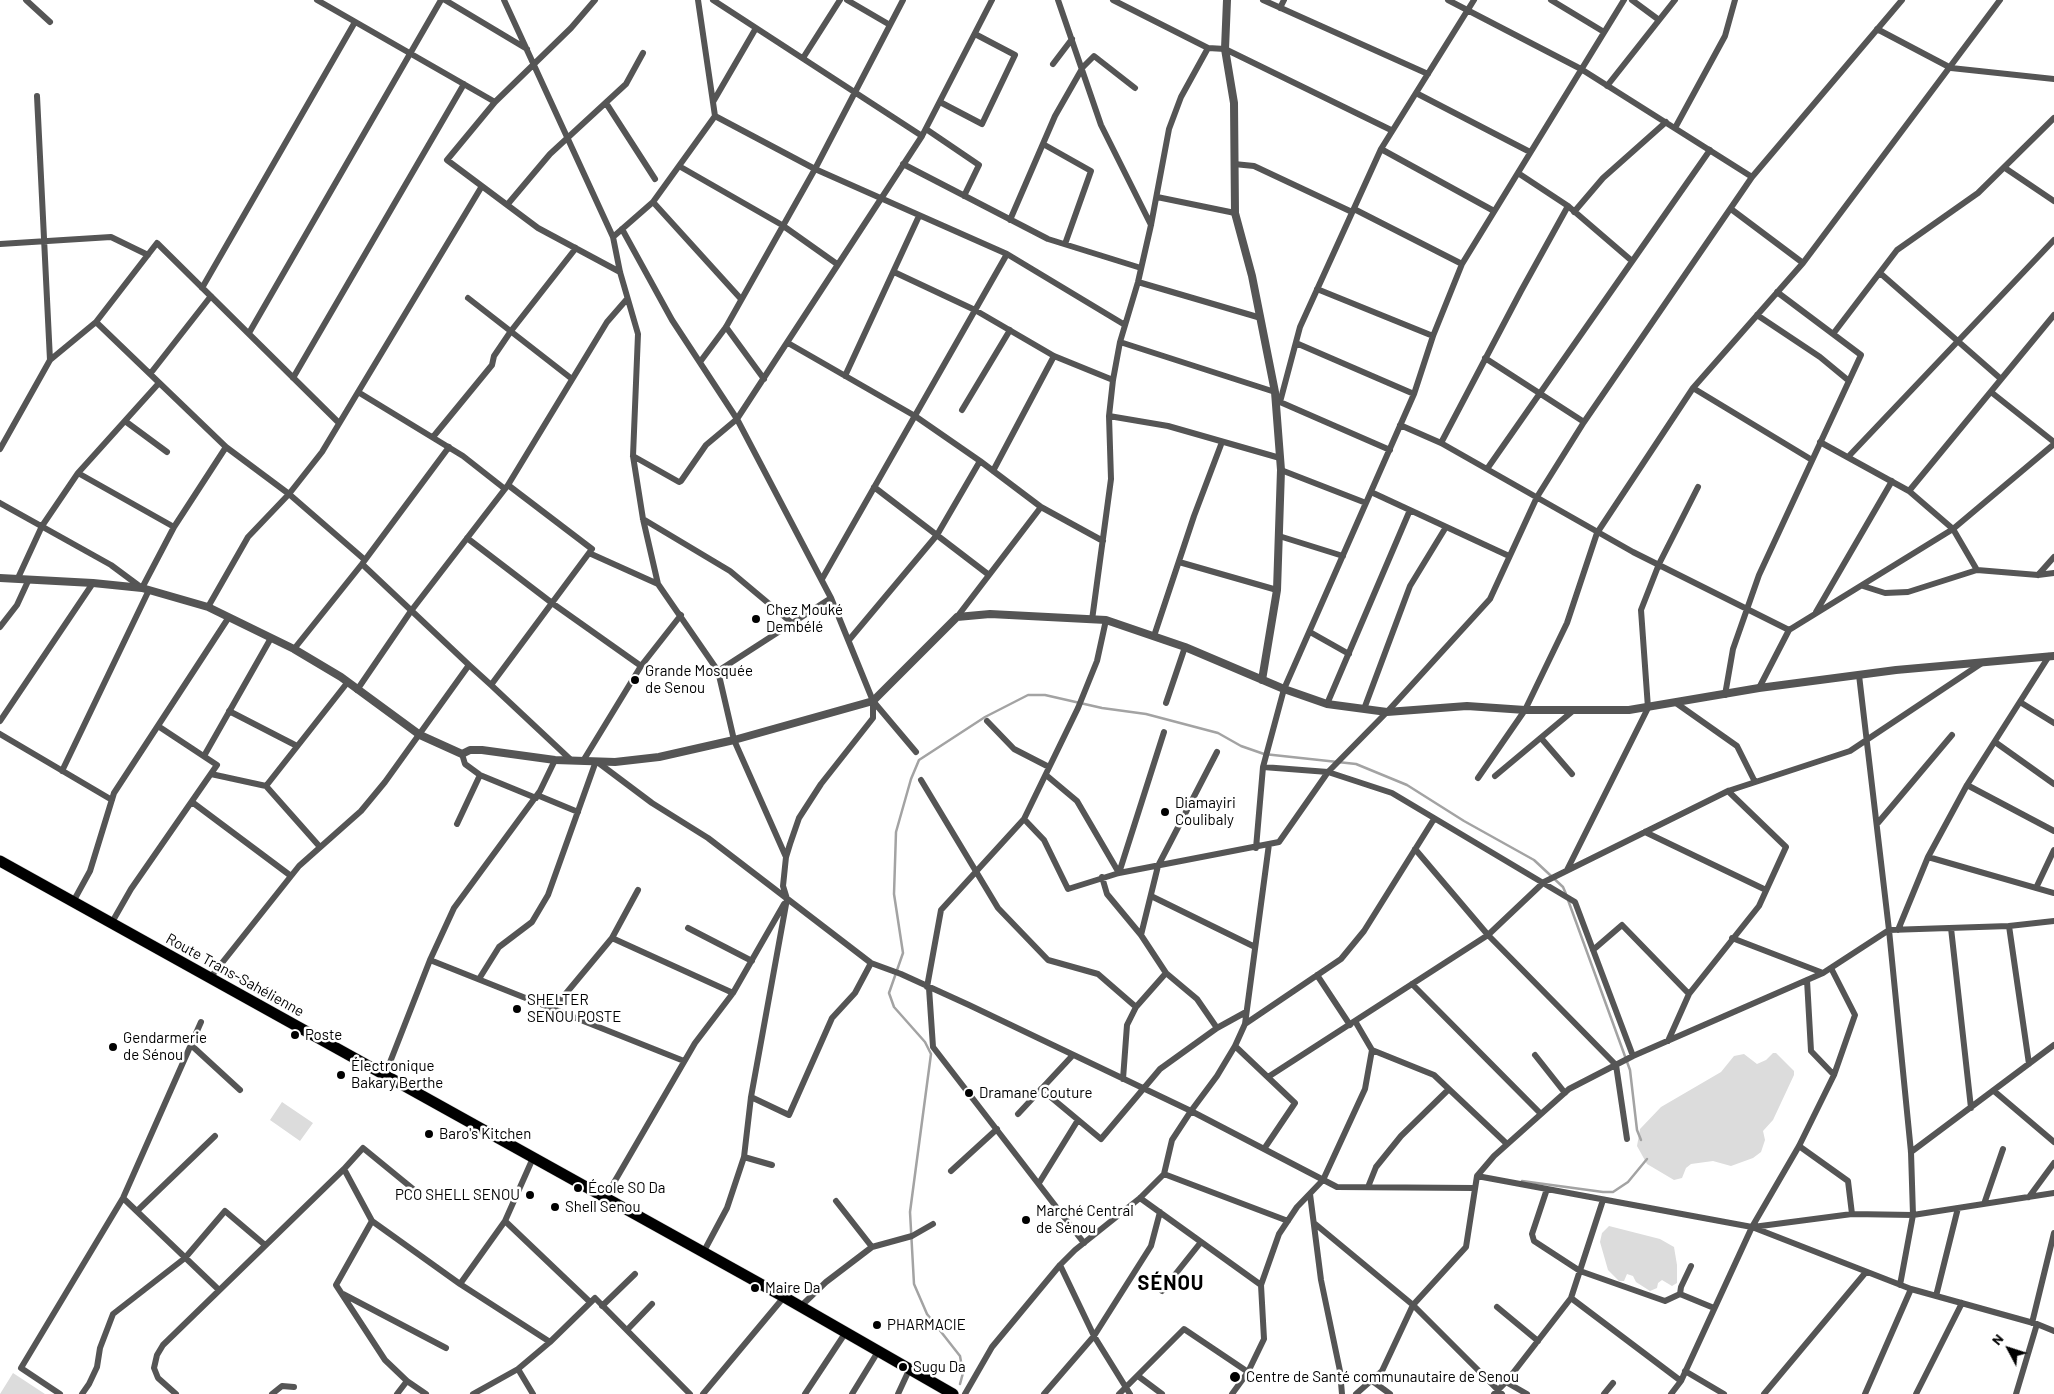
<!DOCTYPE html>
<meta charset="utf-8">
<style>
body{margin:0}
#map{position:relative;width:2054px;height:1394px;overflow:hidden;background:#fff;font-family:Barlow,sans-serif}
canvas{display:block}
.north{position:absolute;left:1984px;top:1324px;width:50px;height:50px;-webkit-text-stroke:4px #fff;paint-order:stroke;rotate:310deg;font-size:14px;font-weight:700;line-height:20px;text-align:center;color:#000}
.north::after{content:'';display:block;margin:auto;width:18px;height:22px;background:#000;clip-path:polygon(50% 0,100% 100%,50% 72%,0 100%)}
</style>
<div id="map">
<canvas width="2054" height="1394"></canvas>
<div class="north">N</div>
</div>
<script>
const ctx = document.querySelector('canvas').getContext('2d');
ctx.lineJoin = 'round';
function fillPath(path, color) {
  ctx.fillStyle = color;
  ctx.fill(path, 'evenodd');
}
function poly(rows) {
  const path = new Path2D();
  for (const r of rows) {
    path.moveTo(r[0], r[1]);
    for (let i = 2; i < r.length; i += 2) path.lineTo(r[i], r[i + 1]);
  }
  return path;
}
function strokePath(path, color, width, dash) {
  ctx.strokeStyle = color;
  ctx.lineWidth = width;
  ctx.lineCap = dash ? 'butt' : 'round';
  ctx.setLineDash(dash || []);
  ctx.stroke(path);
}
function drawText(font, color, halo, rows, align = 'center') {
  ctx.font = font + ' Barlow,sans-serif';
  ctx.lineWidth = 5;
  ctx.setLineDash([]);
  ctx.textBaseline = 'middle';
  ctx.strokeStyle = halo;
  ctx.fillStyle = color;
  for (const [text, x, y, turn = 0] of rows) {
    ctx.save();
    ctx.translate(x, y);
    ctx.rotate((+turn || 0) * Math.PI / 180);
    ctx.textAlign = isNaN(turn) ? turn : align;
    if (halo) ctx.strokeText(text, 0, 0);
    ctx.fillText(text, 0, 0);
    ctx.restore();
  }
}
const green = poly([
 [1773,1053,1776,1053,1794,1071,1794,1075,1773,1120,1763,1131,1765,1140,1761,1152,1753,1158,1731,1166,1713,1161,1691,1164,1686,1168,1682,1178,1674,1180,1647,1164,1637,1146,1640,1129,1661,1107,1721,1072,1734,1056,1744,1054,1757,1064,1766,1060],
 [282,1102,313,1123,300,1141,270,1120],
 [1609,1226,1660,1239,1674,1247,1677,1265,1677,1283,1672,1286,1662,1280,1658,1283,1657,1288,1650,1291,1636,1282,1633,1276,1627,1274,1624,1281,1619,1281,1608,1270,1600,1242,1602,1233],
 [13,1373,45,1394,0,1394]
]);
const stream = poly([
 [1568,900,1630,1070,1637,1130,1641,1140],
 [1522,1181,1603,1192,1613,1192,1628,1182,1647,1159],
 [960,1384,963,1373,960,1356,927,1314,914,1284,910,1212,931,1054,925,1042,894,1007,889,993,903,953,894,894,896,832,911,779,919,760,985,717,1028,695,1045,695,1102,708,1146,714,1218,733,1241,746,1264,754,1356,764,1407,785,1464,821,1534,860,1563,887,1566,894]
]);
const minor = poly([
 [26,0,50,22],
 [317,0,495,102],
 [445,0,527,49],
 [504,0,613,237,620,272,638,334,633,456,643,519,658,584,718,671,734,740,786,857],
 [595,0,571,28,495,102,447,160,538,228,620,272],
 [847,0,890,25],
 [1058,0,1101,125,1151,225],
 [1113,0,1208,48,1225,49,1391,130],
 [1263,0,1428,74],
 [1448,0,1581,69,1752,177],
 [1551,0,1604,32],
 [1632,0,1659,20],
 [1280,8,1284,0],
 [1877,29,1951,68,2054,79],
 [803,58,840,0],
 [1053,64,1072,39],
 [1607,86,1675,0],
 [1416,93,1530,152],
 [37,96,50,360],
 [713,102,756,28],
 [940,102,982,124,1015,55,975,34],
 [606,103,655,179],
 [715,116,815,169,1007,254,1125,325],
 [1675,128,1725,36,1735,0],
 [926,129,979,165,964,196],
 [922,136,992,0],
 [1043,144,1091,171,1065,244],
 [1381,149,1494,211],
 [903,164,1048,239,1141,268],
 [1234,164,1254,166,1352,212],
 [679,166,782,225,837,264],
 [2005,168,2054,201],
 [1518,173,1568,206,1632,261],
 [1157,197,1235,213],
 [653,202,741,299],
 [507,205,550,154,626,84,643,53],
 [1354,209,1462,264],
 [1731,209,1803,263],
 [1574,212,1603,178,1666,122],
 [1010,220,1055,116,1083,67,1094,56,1135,88],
 [622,229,672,320,737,419,831,598],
 [613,237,653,202,715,116,698,0],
 [0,244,111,237,148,255],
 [894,272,975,310,1054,356,1113,380],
 [1880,273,2001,379],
 [1138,282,1261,318],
 [202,288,355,22],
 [1317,289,1433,336],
 [468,298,572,379],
 [1757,315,1820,357,1849,381],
 [96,322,226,447,289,494,365,560],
 [726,327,764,379],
 [249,333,441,0],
 [1833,334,1897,250,1978,193,2054,118],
 [1120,342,1275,392],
 [788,343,915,416,980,461,1041,507,1103,541],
 [1296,343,1414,394],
 [1485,358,1584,422],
 [700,362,726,327,815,169,903,0],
 [150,374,211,296],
 [845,376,919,216],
 [293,378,464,84],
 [1693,388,1812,460],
 [358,392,463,456,505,489],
 [1991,392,2054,442],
 [1280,402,1390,450],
 [1277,403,1280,402,1300,327,1381,149,1474,0],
 [962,410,1010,330],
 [1109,416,1168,426,1280,458],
 [125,421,167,452],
 [1400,425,1441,443,1633,552,1789,630],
 [433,437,492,365,494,356,511,331,576,248],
 [1820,442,1909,491,1953,529,1977,570],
 [1441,443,1521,291,1568,206],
 [0,449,50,360,96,322,157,243,339,423],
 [633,456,679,482,681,481,706,445,737,419,922,136,713,0],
 [1848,457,2054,240],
 [1487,469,1710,150],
 [1281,470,1366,503],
 [993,471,1054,356],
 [78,473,174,527],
 [508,485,607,322,627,299],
 [874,487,989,575],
 [1909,491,2054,315],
 [1371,492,1509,556],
 [0,503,111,565,142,588,174,527,226,447],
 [643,519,730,571,792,623],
 [1279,536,1343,556],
 [467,538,552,603,641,666],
 [589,553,658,584],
 [1179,562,1277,590],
 [2038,575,2054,557],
 [18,578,42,526,78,473,159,383],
 [822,579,1007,254],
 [1863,586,1885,593,1908,592,1977,570,2038,575,2054,573],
 [208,607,248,537,289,494,322,452,482,186],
 [1816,612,1892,481],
 [957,617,1041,507],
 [1092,620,1111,479,1109,416,1113,380,1120,342,1138,282,1151,225,1169,129,1181,97,1208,48],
 [0,627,17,605,29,579],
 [1310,632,1349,654],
 [1154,636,1194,516,1222,442],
 [849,640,937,535,980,461],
 [294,649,362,564,449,447],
 [718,671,831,598,873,701,916,752],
 [1859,675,1889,930,1911,1152,1913,1215,1900,1285],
 [491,685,571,760],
 [1759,688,1789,630,1953,529,2054,444],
 [357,690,411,611,508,485,592,549,491,685,469,665],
 [1725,695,1733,649,1759,575,1861,355,1777,292],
 [2020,702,2054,723],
 [1166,703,1185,647],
 [1676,703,1737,746,1755,782],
 [1327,704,1410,510],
 [1364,709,1410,586,1446,527],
 [229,711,297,746],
 [0,721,93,583],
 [987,721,1014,749,1049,767],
 [0,734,112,800],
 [1541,738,1572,774],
 [1995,742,2054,784],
 [462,754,465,764,480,775,536,798],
 [204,756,271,638],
 [583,761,641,666,681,615],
 [1263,767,1328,772,1392,793,1575,902,1633,1056],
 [62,771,149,590],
 [211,774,266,786,320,847],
 [1046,775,1077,801,1119,873],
 [1495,776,1574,710],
 [1478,778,1525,710,1567,623,1597,533,1693,388,1803,263,2000,0],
 [921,780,998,908,1048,960,1098,974,1136,1007],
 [1967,785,2054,831],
 [266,786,347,683],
 [537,795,578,812],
 [192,802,291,876],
 [1024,819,1044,840,1068,889,1119,873,1279,842,1328,772,1387,712,1490,599,1537,497,1584,422,1752,177,1902,0],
 [457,824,480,775],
 [1877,824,1952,735],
 [1645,832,1766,890],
 [1256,848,1263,767,1284,689,1414,394,1433,336,1462,264,1624,0],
 [1415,849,1488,935,1616,1065,1627,1139],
 [1928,857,2054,893],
 [1567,870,1648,708,1641,610,1659,564,1698,487],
 [1119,873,1164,732],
 [1102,877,1107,894,1141,935,1166,973,1197,999,1217,1028],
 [2036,888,2054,850],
 [1151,896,1255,947],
 [73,902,90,871,114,793,229,617],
 [111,924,131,889,217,765,158,726],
 [2009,926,2029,1064],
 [688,928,752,961],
 [1951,928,1971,1108],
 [1898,930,1928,857,1967,785,2049,656],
 [1141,935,1158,866,1217,752],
 [612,938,733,993],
 [1732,938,1823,973],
 [1593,950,1622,925,1689,994],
 [430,960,684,1061],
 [1317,975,1350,1025],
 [210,978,299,866,361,811,385,782,469,665,362,564],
 [479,979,499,947,532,922,548,895,596,761,652,803,708,838,871,963,901,974,969,1005,1191,1111,1337,1187,1474,1188],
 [1807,980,1811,1051,1834,1075],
 [1412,984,1541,1114],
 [927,987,941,910,1024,819,1078,708,1097,661,1106,620],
 [929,988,933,1047,1084,1243],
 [553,1009,612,938,638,890],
 [1355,1021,1372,1050,1434,1075,1507,1144],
 [1245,1024,1341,959,1364,931,1434,819],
 [1668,1041,1689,994,1759,906,1786,847,1728,791],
 [191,1045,240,1090],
 [1235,1046,1295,1103,1264,1149],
 [1535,1055,1565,1093],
 [385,1075,430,960,454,908,540,791,555,760],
 [1268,1077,1488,935,1544,882,1728,791,1850,751,1982,663],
 [1123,1079,1127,1025,1136,1007,1166,973],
 [1041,1089,1101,1139,1160,1069,1217,1028,1246,1012],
 [1994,1091,2054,1142],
 [751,1097,789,1115,832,1018,855,993,871,963],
 [1018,1114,1073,1055],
 [1799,1146,1848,1181,1852,1214],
 [1911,1152,2054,1045],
 [744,1157,772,1165],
 [951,1171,997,1129],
 [1164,1174,1288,1221],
 [1477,1176,1752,1227,1911,1289,2037,1324,2054,1331],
 [1039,1183,1078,1120],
 [1368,1187,1376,1167,1401,1136,1449,1089],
 [1547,1189,1532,1234,1534,1241,1580,1271,1665,1301,1680,1294],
 [418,1193,363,1148,344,1169,372,1221,336,1285,385,1360,407,1381,426,1394],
 [1310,1194,1321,1280,1340,1371,1342,1394],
 [2029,1197,2054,1163],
 [123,1198,219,1290],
 [605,1198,695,1043,733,993,784,904],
 [1140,1198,1261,1285],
 [836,1201,872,1247],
 [1984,1204,2003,1149],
 [137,1211,215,1136],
 [372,1221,460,1284,550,1342,518,1369],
 [505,1221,590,1302],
 [1314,1223,1413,1305,1502,1394],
 [1753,1227,1852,1214,1913,1215,2054,1193],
 [703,1253,727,1208,744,1157,751,1097,787,899,783,886,786,857,790,844,799,818,821,784,873,718,873,701],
 [1060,1265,1094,1336,1130,1394],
 [1691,1266,1681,1287,1680,1294,1714,1308],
 [460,1284,505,1221,533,1158],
 [1162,1291,1201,1242],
 [343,1294,446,1348],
 [1936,1296,1958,1208],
 [1571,1298,1681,1381],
 [602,1306,635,1274],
 [800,1307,826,1282,872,1247,912,1236,933,1224],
 [1497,1307,1538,1341],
 [2032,1323,2054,1233],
 [627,1330,652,1304],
 [550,1342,595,1298,690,1394],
 [1685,1371,1724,1394],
 [1138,1376,1162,1394],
 [1371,1380,1390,1394],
 [1506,1382,1527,1394],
 [60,1394,21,1368,123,1198,201,1022],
 [82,1394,89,1384,97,1367,100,1348,113,1314,185,1258,225,1211,265,1245],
 [176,1394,158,1378,154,1368,157,1355,163,1345,344,1169],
 [272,1394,282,1386,294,1387],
 [397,1394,407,1381],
 [473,1394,518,1369,533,1394],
 [703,1394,784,1297],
 [805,1394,846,1332],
 [852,1394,879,1350],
 [898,1394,910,1368],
 [965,1394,992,1347,1060,1265,1075,1250,1140,1198,1164,1174,1172,1140,1191,1111,1217,1076,1235,1046,1245,1024,1269,844],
 [1044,1394,1094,1336,1151,1246,1160,1212],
 [1119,1394,1184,1329,1248,1372],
 [1232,1394,1248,1372,1264,1339,1261,1285,1279,1234,1297,1207,1323,1180,1365,1089,1372,1050],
 [1356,1394,1382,1371,1413,1305,1466,1247,1477,1176,1494,1156,1569,1089,1633,1056,1823,973,1889,930,2009,926,2054,921],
 [1494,1394,1506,1382,1571,1298,1603,1200],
 [1604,1394,1613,1383],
 [1671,1394,1681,1381,1752,1227,1799,1146,1834,1075,1855,1015,1831,968],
 [1764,1394,1866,1272],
 [1865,1394,1911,1289],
 [1916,1394,1962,1303],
 [2016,1394,2037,1324]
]);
const tertiary = poly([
 [1227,0,1225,49,1234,103,1235,213,1252,276,1275,392,1281,470,1277,590,1262,680],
 [0,578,93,583,142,588,208,607,294,649,341,677,420,735,462,754,470,750,482,750,555,760,615,762,659,757,734,740,873,701,957,617,990,614,1106,620,1185,647,1284,689,1327,704,1387,712,1467,706,1525,710,1629,710,1759,688,1896,670,2054,656]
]);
const trunk = poly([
 [0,861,784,1297,953,1394]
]);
const markers = [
 [756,619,5,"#000"],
 [635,680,5,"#000"],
 [1165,812,5,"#000"],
 [517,1009,5,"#000"],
 [295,1035,5,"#000"],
 [113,1047,5,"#000"],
 [341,1075,5,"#000"],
 [969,1093,5,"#000"],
 [429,1134,5,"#000"],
 [578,1188,5,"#000"],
 [530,1195,5,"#000"],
 [555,1207,5,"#000"],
 [1026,1220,5,"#000"],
 [755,1288,5,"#000"],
 [877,1325,5,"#000"],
 [903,1367,5,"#000"],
 [1235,1377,6,"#000"]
];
const poiNames = [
 ["Chez Mouké",766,610],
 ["Dembélé",766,627],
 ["Grande Mosquée",645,671],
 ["de Senou",645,688],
 ["Diamayiri",1175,803],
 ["Coulibaly",1175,820],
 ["SHELTER",527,1000],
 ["SENOU POSTE",527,1017],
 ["Poste",305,1035],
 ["Gendarmerie",123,1038],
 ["de Sénou",123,1055],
 ["Électronique",351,1066],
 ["Bakary Berthe",351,1083],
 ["Dramane Couture",979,1093],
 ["Baro's Kitchen",439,1134],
 ["École SO Da",588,1188],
 ["PCO SHELL SENOU",520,1195,"right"],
 ["Shell Senou",565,1207],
 ["Marché Central",1036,1211],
 ["de Sénou",1036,1228],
 ["Maire Da",765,1288],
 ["PHARMACIE",887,1325],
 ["Sugu Da",913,1367],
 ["Centre de Santé communautaire de Senou",1246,1377]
];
const streetNames = [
 ["Route Trans-Sahélienne",235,975,29]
];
const districtNames = [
 ["SÉNOU",1171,1283]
];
fillPath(green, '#dcdcdc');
strokePath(stream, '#a3a3a3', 2.5);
strokePath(trunk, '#dbdbdb', 12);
strokePath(minor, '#555', 6);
strokePath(tertiary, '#555', 8);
strokePath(trunk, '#000', 11);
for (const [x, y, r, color] of markers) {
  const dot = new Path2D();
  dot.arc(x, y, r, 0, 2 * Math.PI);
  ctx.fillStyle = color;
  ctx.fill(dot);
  strokePath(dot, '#fff', 2);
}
drawText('15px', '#000', '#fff', poiNames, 'left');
drawText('15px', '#000', '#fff', streetNames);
ctx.letterSpacing = '1px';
drawText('bold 20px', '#000', '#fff', districtNames);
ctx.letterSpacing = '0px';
</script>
